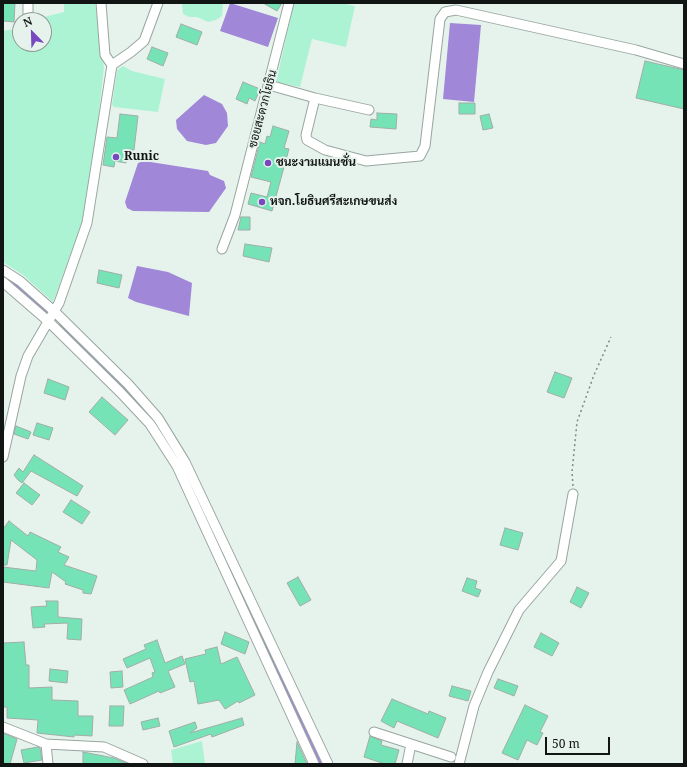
<!DOCTYPE html>
<meta charset="utf-8">
<style>
body{margin:0}
#map{position:relative;width:687px;height:767px;overflow:hidden;background:#e6f3ed;font-family:"Noto Serif",serif}
canvas{display:block}
.frame{position:absolute;inset:0;border:4px solid #111513;pointer-events:none}
.north{position:absolute;left:12px;top:12px;width:40px;height:40px;box-sizing:border-box;background:#e6f3ed;border:1px solid #919a96;border-radius:50%;rotate:337deg;font-size:11px;font-weight:700;line-height:16px;text-align:center;color:#111513}
.north::after{content:'';display:block;margin:auto;width:14px;height:18px;background:#7748c0;clip-path:polygon(50% 0,100% 100%,50% 72%,0 100%)}
.scale{position:absolute;left:545px;top:737px;width:65px;height:18px;box-sizing:border-box;border:2px solid #111513;border-top:0;padding-left:5px;font-size:12px;line-height:14px;white-space:nowrap;color:#111513;-webkit-text-stroke:3px #e6f3ed;paint-order:stroke}
</style>
<div id="map">
<canvas width="687" height="767"></canvas>
<div class="frame"></div>
<div class="north">N</div>
<div class="scale">50 m</div>
</div>
<script>
const ctx = document.querySelector('canvas').getContext('2d');
ctx.lineJoin = 'round';
function fillPath(path, color) {
  ctx.fillStyle = color;
  ctx.fill(path, 'evenodd');
}
function poly(rows) {
  const path = new Path2D();
  for (const r of rows) {
    path.moveTo(r[0], r[1]);
    for (let i = 2; i < r.length; i += 2) path.lineTo(r[i], r[i + 1]);
  }
  return path;
}
function strokePath(path, color, width, dash) {
  ctx.strokeStyle = color;
  ctx.lineWidth = width;
  ctx.lineCap = dash ? 'butt' : 'round';
  ctx.setLineDash(dash || []);
  ctx.stroke(path);
}
function drawText(font, color, halo, rows, align = 'center') {
  ctx.font = font + ' "Noto Serif",Sarabun,serif';
  ctx.lineWidth = 4;
  ctx.setLineDash([]);
  ctx.textBaseline = 'middle';
  ctx.strokeStyle = halo;
  ctx.fillStyle = color;
  for (const [text, x, y, turn = 0] of rows) {
    ctx.save();
    ctx.translate(x, y);
    ctx.rotate((+turn || 0) * Math.PI / 180);
    ctx.textAlign = isNaN(turn) ? turn : align;
    if (halo) ctx.strokeText(text, 0, 0);
    ctx.fillText(text, 0, 0);
    ctx.restore();
  }
}
const green = poly([
 [64,3,95,3,104,67,95,148,82,222,53,302,23,275,3,262,3,31,20,28,20,44,44,44,44,20,40,20,44,17,64,12],
 [182,3,223,3,222,16,216,20,208,22,197,17,189,17,183,14],
 [294,3,341,3,355,6,346,47,312,39,300,87,276,82],
 [123,66,132,71,165,79,158,112,114,107,112,105,117,70],
 [202,741,205,764,173,764,171,750]
]);
const water = poly([
 [230,3,278,18,268,47,220,31],
 [450,23,481,25,474,102,443,99],
 [204,95,222,104,227,113,228,126,216,143,206,145,187,141,177,129,176,120],
 [144,161,208,171,210,175,224,181,226,188,209,212,133,211,127,208,125,202,138,163],
 [137,266,168,272,192,283,189,316,136,302,128,298]
]);
const stream = poly([
 [3,277,17,286,46,312],
 [60,325,124,388,154,421,170,447],
 [217,539,321,764]
]);
const building = poly([
 [3,3,15,3,14,22,3,21,3,3],
 [263,3,282,3,277,11,263,3],
 [181,24,202,32,197,45,176,37,181,24],
 [152,47,168,53,163,66,147,59,152,47],
 [645,61,684,70,684,109,636,98,645,61],
 [243,82,260,89,255,101,249,98,247,104,236,99,243,82],
 [459,103,475,103,475,114,459,114,459,103],
 [377,113,397,114,396,129,370,127,371,119,377,120,377,113],
 [120,114,138,116,134,150,128,149,126,163,115,161,114,167,103,165,107,137,117,138,120,114],
 [489,114,493,128,483,130,480,116,489,114],
 [273,126,289,131,284,148,289,149,272,211,248,204,251,193,267,197,271,182,251,177,260,142,265,144,267,136,270,137,273,126],
 [241,217,250,217,250,230,238,230,241,217],
 [245,244,272,248,269,262,243,256,245,244],
 [99,270,122,275,119,288,97,283,99,270],
 [555,372,572,378,564,398,547,392,555,372],
 [48,379,69,387,65,400,44,393,48,379],
 [102,397,128,420,115,435,89,412,102,397],
 [37,423,53,428,49,440,33,435,37,423],
 [16,426,31,432,28,439,14,434,16,426],
 [34,455,83,486,77,496,31,471,22,483,18,480,14,475,19,468,23,472,34,455],
 [24,483,40,495,32,505,16,493,24,483],
 [71,500,90,512,82,524,63,512,71,500],
 [9,521,28,536,30,532,61,547,58,552,69,557,64,565,97,576,91,594,83,593,83,590,65,584,66,582,52,572,49,588,3,582,3,567,36,571,37,560,11,540,7,565,3,565,3,529,9,521],
 [505,528,523,533,518,550,500,545,505,528],
 [298,577,311,600,300,606,287,583,298,577],
 [467,578,477,581,475,588,481,590,478,597,462,591,467,578],
 [577,587,589,593,581,608,570,602,577,587],
 [46,601,58,601,58,617,82,619,81,640,67,639,68,623,44,624,45,627,33,628,31,607,47,606,46,601],
 [225,632,249,642,245,654,221,644,225,632],
 [541,633,559,643,552,656,534,647,541,633],
 [157,640,165,663,182,656,185,664,168,671,175,687,160,693,159,691,130,704,124,690,153,677,152,673,155,672,150,658,127,668,123,659,146,649,144,645,157,640],
 [24,642,26,665,29,665,29,688,52,687,52,700,78,701,78,716,93,716,92,736,74,735,74,737,37,733,38,720,7,718,7,707,3,707,3,643,24,642],
 [217,647,221,664,237,657,255,695,239,703,238,701,225,709,219,700,198,704,194,681,190,682,185,659,206,654,205,650,217,647],
 [50,669,68,671,67,683,49,681,50,669],
 [122,671,123,687,111,688,110,672,122,671],
 [498,679,518,686,514,696,494,688,498,679],
 [452,686,471,691,468,701,449,696,452,686],
 [392,699,428,714,429,711,446,718,438,738,397,721,394,728,381,721,392,699],
 [525,705,548,716,540,732,543,733,537,745,527,740,518,760,502,753,525,705],
 [110,706,124,706,123,726,109,726,110,706],
 [158,718,160,726,143,730,141,722,158,718],
 [242,718,244,725,212,737,211,734,174,747,169,731,195,722,197,728,190,733,242,718],
 [3,733,17,739,10,764,3,764,3,733],
 [370,736,382,741,381,745,399,750,395,764,385,764,364,757,370,736],
 [297,742,307,764,295,764,297,742],
 [38,747,40,748,42,760,24,763,21,750,38,747],
 [83,752,114,758,128,764,83,764,83,752]
]);
const path = poly([
 [573,486,572,472,577,422,594,375,611,337]
]);
const minor = poly([
 [28,3,28,20],
 [101,3,105,55,112,65],
 [269,85,315,98,306,135,307,140,325,150,366,161,420,156,425,146,440,19,445,12,456,10,636,50,684,64],
 [315,98,369,110],
 [222,249,235,215,289,3],
 [3,270,20,281,55,312,128,384,158,418,185,462,328,764],
 [3,282,48,321,120,392,150,424,177,466,314,764],
 [3,457,21,376,28,356,59,303,87,223,112,65,131,52,144,41,158,3],
 [3,727,46,744,104,747,143,764],
 [374,732,451,757],
 [46,744,48,764],
 [407,764,411,744],
 [459,764,474,706,488,672,519,610,561,561,573,494]
]);
const markers = [
 [116,157,4,"#7748c0"],
 [268,163,4,"#7748c0"],
 [262,202,4,"#7748c0"]
];
const streetNames = [
 ["ซอยสะดวกโยธิน",263,109,-75]
];
const poiNames = [
 ["Runic",124,157],
 ["ชนะงามแมนชั่น",276,163],
 ["หจก.โยธินศรีสะเกษขนส่ง",270,202]
];
fillPath(green, '#acf3d4');
fillPath(water, '#a087d8');
strokePath(stream, '#a087d8', 2.5);
fillPath(building, '#76e3b7');
strokePath(building, '#a0ada7', 1);
strokePath(minor, '#99a6a0', 11);
strokePath(path, '#7f8884', 1.5, [2, 3]);
strokePath(minor, '#fff', 9);
for (const [x, y, r, color] of markers) {
  const dot = new Path2D();
  dot.arc(x, y, r, 0, 2 * Math.PI);
  ctx.fillStyle = color;
  ctx.fill(dot);
  strokePath(dot, '#e6f3ed', 1.5);
}
drawText('12px', '#111513', '#e6f3ed', streetNames);
drawText('bold 12px', '#111513', '#e6f3ed', poiNames, 'left');
</script>
